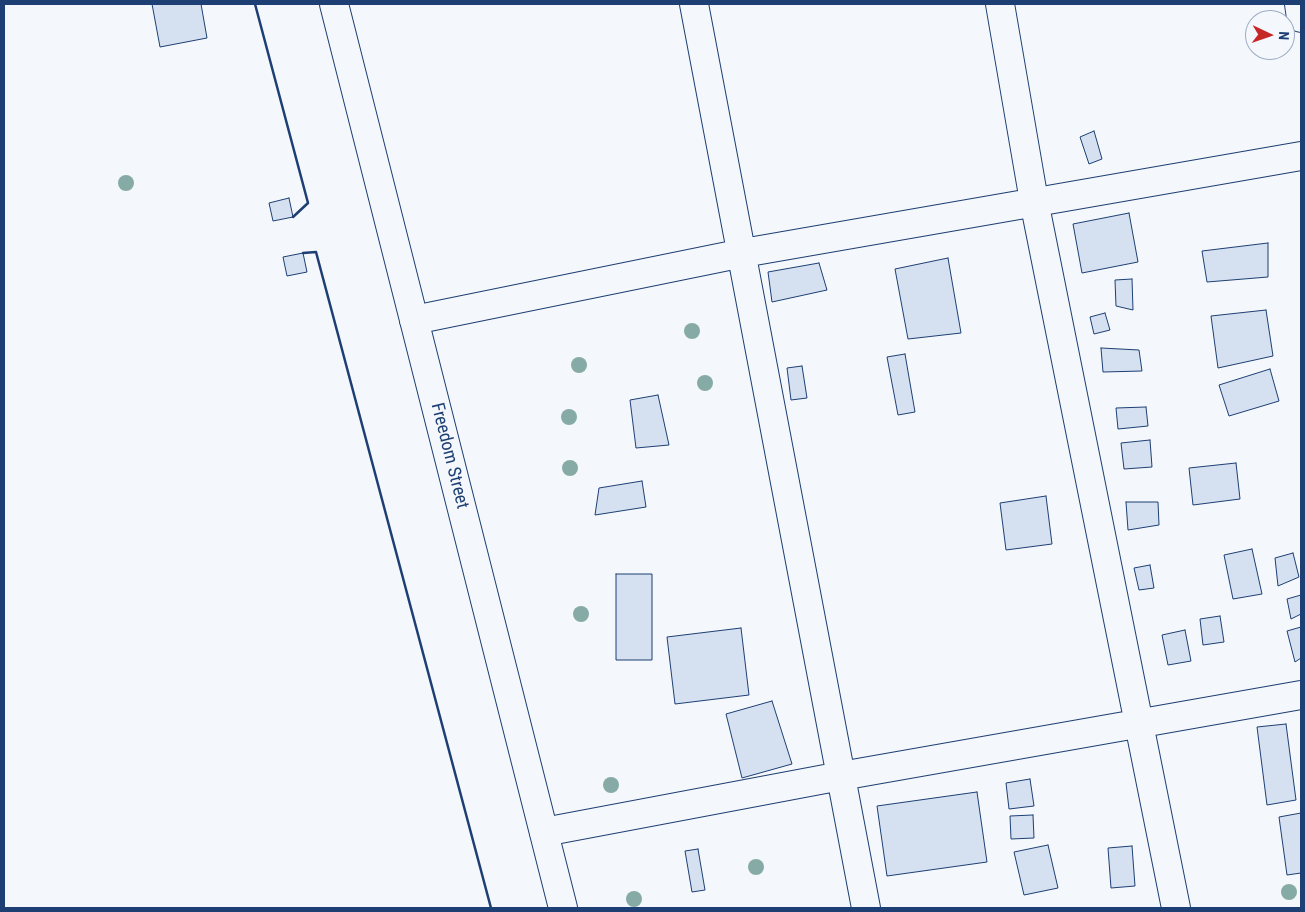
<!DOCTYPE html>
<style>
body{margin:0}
#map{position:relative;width:1305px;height:912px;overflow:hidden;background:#f4f7fb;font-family:"Roboto Condensed",sans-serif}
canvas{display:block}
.frame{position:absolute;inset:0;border:5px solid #1d3f73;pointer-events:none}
.north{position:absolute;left:1245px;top:10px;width:50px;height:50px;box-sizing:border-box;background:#f4f7fb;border:1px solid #9eadc5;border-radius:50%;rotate:93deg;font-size:14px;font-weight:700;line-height:20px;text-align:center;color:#1d3f73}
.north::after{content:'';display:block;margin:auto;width:18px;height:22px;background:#c62828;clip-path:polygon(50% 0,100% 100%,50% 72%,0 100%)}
</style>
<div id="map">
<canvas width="1305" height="912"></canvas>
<div class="frame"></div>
<div class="north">N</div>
</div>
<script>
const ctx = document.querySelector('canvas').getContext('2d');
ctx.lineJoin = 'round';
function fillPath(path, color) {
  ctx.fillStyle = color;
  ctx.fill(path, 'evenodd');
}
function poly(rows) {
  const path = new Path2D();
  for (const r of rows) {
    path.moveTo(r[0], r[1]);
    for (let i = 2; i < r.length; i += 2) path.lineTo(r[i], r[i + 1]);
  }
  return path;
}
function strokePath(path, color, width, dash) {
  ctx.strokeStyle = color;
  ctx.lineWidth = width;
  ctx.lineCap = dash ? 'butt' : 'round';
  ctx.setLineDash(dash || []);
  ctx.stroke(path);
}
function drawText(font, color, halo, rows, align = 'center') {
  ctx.font = font + ' "Roboto Condensed",sans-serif';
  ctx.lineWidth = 4;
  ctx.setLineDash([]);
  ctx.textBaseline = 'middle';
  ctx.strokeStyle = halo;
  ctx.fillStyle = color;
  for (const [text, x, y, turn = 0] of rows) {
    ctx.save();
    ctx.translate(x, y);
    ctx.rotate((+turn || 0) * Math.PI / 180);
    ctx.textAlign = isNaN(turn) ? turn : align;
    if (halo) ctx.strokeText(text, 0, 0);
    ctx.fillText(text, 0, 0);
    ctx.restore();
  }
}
const building = poly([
 [152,4,201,4,207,38,160,47,152,4],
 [1094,131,1102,159,1089,164,1080,137,1094,131],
 [289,198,293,217,273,221,269,203,289,198],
 [1129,213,1138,262,1082,273,1073,224,1129,213],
 [1268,243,1268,277,1207,282,1202,251,1268,243],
 [303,253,307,272,287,276,283,257,303,253],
 [948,258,961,333,908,339,895,269,948,258],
 [819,263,827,290,772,302,768,272,819,263],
 [1132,279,1133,310,1116,306,1115,280,1132,279],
 [1266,310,1273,356,1218,368,1211,316,1266,310],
 [1105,313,1110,330,1094,334,1090,317,1105,313],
 [1101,348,1139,350,1142,371,1103,372,1101,348],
 [905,354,915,412,898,415,887,357,905,354],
 [802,366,807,398,791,400,787,368,802,366],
 [1270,369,1279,401,1229,416,1219,385,1270,369],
 [658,395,669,445,636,448,630,400,658,395],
 [1146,407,1148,426,1118,429,1116,408,1146,407],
 [1150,440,1152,467,1124,469,1121,443,1150,440],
 [1236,463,1240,499,1193,505,1189,468,1236,463],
 [642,481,646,507,595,515,599,488,642,481],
 [1046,496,1052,544,1006,550,1000,503,1046,496],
 [1126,502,1158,502,1159,525,1128,530,1126,502],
 [1252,549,1262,594,1233,599,1224,555,1252,549],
 [1293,553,1299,577,1278,586,1275,558,1293,553],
 [1150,565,1154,588,1139,590,1134,568,1150,565],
 [616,574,652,574,652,660,616,660,616,574],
 [1301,595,1301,614,1291,619,1287,599,1301,595],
 [1220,616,1224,642,1203,645,1200,619,1220,616],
 [1301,627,1301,658,1295,662,1287,631,1301,627],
 [741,628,749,695,675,704,667,637,741,628],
 [1185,630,1191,661,1168,665,1162,635,1185,630],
 [772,701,792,764,742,778,726,714,772,701],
 [1286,724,1296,800,1267,805,1257,727,1286,724],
 [1030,779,1034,806,1009,809,1006,783,1030,779],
 [977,792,987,862,887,876,877,806,977,792],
 [1301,813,1301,873,1287,875,1279,817,1301,813],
 [1033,815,1034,838,1011,839,1010,816,1033,815],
 [1048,845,1058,888,1024,895,1014,852,1048,845],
 [1132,846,1135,886,1111,888,1108,848,1132,846],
 [698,849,705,890,692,892,685,851,698,849]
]);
const minor = poly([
 [694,4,866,908],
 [1000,4,1034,201,1176,908],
 [1299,4,1301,18],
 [414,320,743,253,1301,156],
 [544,832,841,776,1301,695]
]);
const secondary = poly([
 [334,4,563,908]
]);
const wall = poly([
 [255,4,308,203,293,217],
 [303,253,316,252,491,908]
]);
const trees = [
 [126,183],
 [692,331],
 [579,365],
 [705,383],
 [569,417],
 [570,468],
 [581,614],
 [611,785],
 [756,867],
 [1289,892],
 [634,899]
];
const streetNames = [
 ["Freedom Street",449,456,76]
];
fillPath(building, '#d5e0f0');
strokePath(building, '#1d3f73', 1);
strokePath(minor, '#1d3f73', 30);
strokePath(secondary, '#1d3f73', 30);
strokePath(minor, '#f4f7fb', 28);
strokePath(secondary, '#f4f7fb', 28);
strokePath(wall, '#1d3f73', 2.5);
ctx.fillStyle = '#86aba6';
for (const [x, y] of trees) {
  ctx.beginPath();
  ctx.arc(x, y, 8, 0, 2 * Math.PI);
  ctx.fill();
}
drawText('18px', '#1d3f73', '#f4f7fb', streetNames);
</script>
